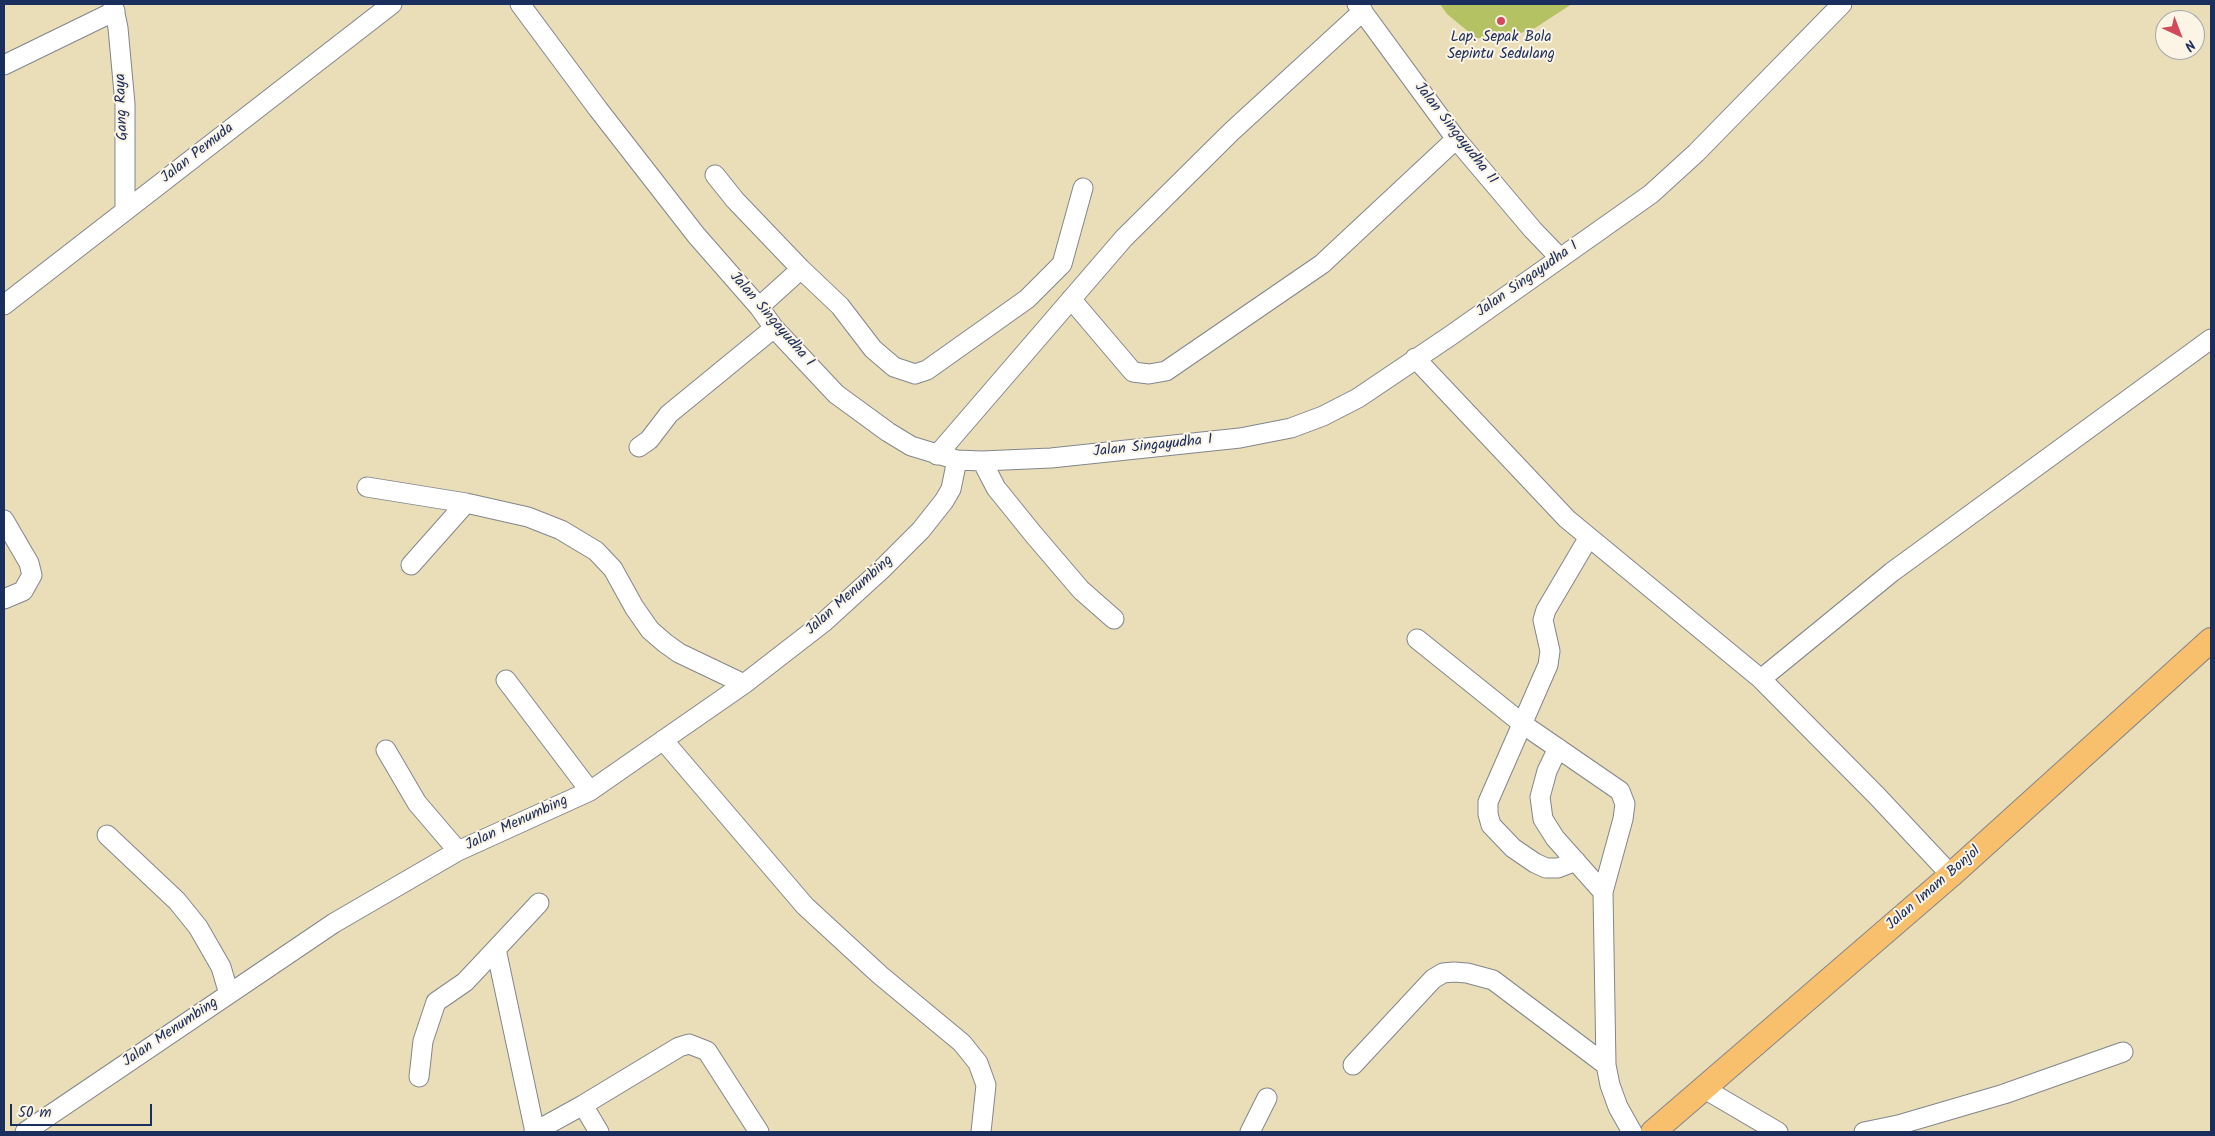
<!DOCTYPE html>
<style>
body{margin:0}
#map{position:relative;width:2215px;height:1136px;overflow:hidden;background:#eadeb9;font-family:Kalam,sans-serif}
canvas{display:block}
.frame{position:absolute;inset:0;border:5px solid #1b2f5e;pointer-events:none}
.north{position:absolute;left:2155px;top:10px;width:50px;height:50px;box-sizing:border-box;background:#fcf5e5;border:1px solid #a2a6af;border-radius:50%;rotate:137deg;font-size:14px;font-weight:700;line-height:20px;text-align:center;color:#1b2f5e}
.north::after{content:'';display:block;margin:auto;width:18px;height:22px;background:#d1495b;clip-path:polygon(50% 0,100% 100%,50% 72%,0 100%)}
.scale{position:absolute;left:10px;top:1104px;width:142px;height:22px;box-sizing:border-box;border:2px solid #1b2f5e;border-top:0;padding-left:6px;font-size:15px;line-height:18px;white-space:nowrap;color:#1b2f5e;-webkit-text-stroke:4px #fcf5e5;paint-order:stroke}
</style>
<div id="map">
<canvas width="2215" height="1136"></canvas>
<div class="frame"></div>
<div class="north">N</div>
<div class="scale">50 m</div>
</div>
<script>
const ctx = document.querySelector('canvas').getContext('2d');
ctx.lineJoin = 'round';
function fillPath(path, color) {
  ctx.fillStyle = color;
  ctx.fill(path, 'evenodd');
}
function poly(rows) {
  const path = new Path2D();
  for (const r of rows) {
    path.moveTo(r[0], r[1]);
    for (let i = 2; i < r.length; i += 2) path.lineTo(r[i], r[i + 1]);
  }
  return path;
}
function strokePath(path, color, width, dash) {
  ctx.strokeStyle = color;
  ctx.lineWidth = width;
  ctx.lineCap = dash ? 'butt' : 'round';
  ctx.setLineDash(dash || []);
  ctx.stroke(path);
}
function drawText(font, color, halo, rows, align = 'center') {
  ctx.font = font + ' Kalam,sans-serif';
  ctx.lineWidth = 4;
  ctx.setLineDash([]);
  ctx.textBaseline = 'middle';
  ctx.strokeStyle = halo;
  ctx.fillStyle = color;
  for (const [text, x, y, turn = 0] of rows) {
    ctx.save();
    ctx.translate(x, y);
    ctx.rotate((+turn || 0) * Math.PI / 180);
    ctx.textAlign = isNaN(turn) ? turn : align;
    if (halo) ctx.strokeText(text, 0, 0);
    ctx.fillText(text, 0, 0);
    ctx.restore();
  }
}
const green = poly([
 [1440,4,1572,4,1535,28,1504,39,1476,38,1447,14]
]);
const minor = poly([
 [113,4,118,28,125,104,125,210],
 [520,4,598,109,696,235,759,307,774,328,836,394,888,432,911,446,957,460,982,461,1051,458,1240,438,1291,428,1323,416,1358,398,1450,336,1651,194,1696,153,1842,4],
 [1357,4,1456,139,1533,230,1560,258],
 [4,65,115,11],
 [715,175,735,200,801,269],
 [1071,299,1133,372,1149,374,1166,371,1322,264,1456,139],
 [4,305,392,4],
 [759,307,801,269,840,306,873,349,894,367,915,374,927,370,1027,299,1062,264,1083,188],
 [1415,358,1567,519,1761,679,1877,796,1951,875],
 [639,447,649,440,669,414,774,328],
 [937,455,1124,238,1231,132,1363,11],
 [982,461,996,488,1034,535,1081,590,1114,619],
 [367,487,466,503,528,517,561,530,596,551,613,569,634,607,650,630,665,643,679,653,744,684],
 [4,520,29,563,32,575,23,591,4,599],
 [411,565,466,503],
 [1417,639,1524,725,1620,791,1625,804,1623,819,1603,892,1606,1065,1610,1085,1618,1107,1632,1132],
 [1761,679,1892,572,2211,339],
 [506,680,590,791],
 [663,740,805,906,880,975,962,1043,978,1063,986,1085,981,1132],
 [1558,748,1547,771,1540,797,1543,819,1555,838,1603,892],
 [386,750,417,803,458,851],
 [107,835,177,901,198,927,221,967,229,994],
 [1576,861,1558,868,1546,868,1535,863,1513,848,1491,825,1488,814,1488,802,1548,665,1550,651,1543,620,1546,610,1589,537],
 [1353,1065,1433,979,1443,973,1454,972,1467,973,1493,980,1606,1065],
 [419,1077,423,1041,436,1002,465,982,496,949],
 [1703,1088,1778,1132],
 [583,1105,599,1132],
 [25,1132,334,923,458,851,590,791,744,684,824,622,881,570,921,530,944,501,951,489,957,460],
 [534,1132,583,1105,679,1047,689,1044,707,1051,759,1132],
 [535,1132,496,949,539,903],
 [1250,1132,1267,1098],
 [1864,1132,1898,1125,2004,1094,2123,1052]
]);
const major = poly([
 [1653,1132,1951,875,2211,640]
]);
const markers = [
 [1501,21,5,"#d1495b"]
];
const poiNames = [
 ["Lap. Sepak Bola",1501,38],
 ["Sepintu Sedulang",1501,55]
];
const streetNames = [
 ["Gang Raya",123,107,-92],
 ["Jalan Singayudha II",1455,134,52],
 ["Jalan Pemuda",198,154,-38],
 ["Jalan Singayudha I",1528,280,-35],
 ["Jalan Singayudha I",771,320,49],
 ["Jalan Singayudha I",1153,447,-6],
 ["Jalan Menumbing",850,596,-42],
 ["Jalan Menumbing",517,824,-25],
 ["Jalan Imam Bonjol",1934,889,-41],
 ["Jalan Menumbing",171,1033,-34]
];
fillPath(green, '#b4c264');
strokePath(minor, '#82868c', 21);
strokePath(major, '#82868c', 26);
strokePath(minor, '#fff', 19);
strokePath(major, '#f8bf6c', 24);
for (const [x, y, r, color] of markers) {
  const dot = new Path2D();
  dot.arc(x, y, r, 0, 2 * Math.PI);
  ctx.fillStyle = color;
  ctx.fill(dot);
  strokePath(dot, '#fcf5e5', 2);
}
drawText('15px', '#1b2f5e', '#fcf5e5', poiNames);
drawText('15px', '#1b2f5e', '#fcf5e5', streetNames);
</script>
